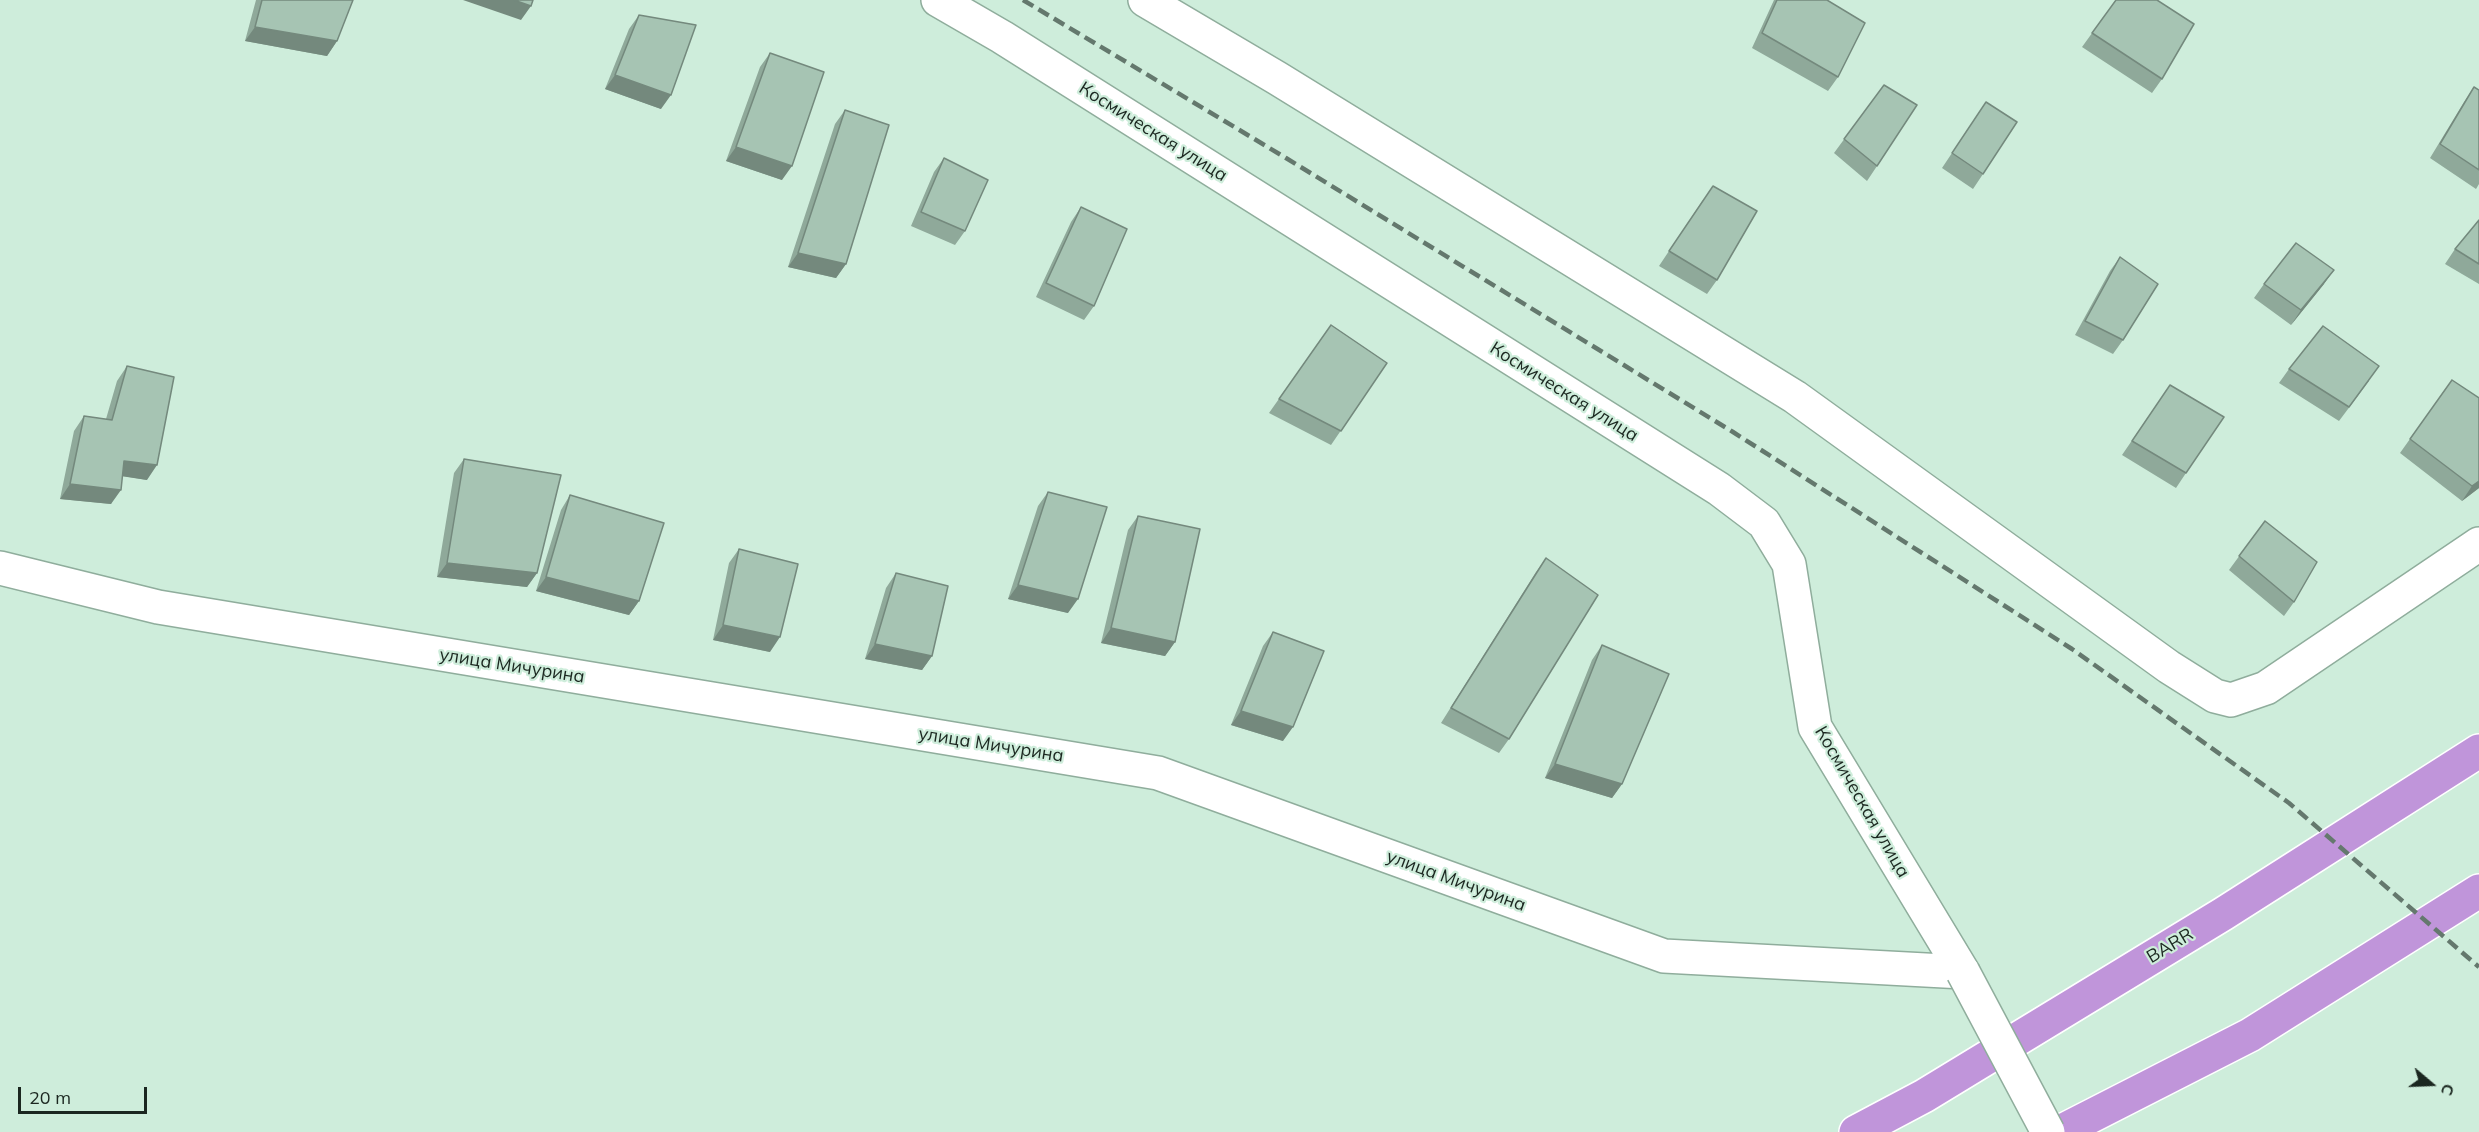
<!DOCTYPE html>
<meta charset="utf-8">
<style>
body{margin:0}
#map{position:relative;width:2479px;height:1132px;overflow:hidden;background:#ceeddb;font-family:Mulish,sans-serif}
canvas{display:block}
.north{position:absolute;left:2401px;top:1054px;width:60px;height:60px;-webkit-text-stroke:4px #ceeddb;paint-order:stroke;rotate:109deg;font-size:16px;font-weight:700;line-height:24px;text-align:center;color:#1b2720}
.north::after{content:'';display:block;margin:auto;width:21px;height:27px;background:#1b2720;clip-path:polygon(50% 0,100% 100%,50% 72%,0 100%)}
.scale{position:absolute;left:18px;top:1087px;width:129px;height:27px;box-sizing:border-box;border:3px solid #1b2720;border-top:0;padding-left:8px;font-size:18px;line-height:21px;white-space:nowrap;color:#1b2720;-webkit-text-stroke:4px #ceeddb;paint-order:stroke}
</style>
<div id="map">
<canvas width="2479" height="1132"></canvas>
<div class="north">С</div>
<div class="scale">20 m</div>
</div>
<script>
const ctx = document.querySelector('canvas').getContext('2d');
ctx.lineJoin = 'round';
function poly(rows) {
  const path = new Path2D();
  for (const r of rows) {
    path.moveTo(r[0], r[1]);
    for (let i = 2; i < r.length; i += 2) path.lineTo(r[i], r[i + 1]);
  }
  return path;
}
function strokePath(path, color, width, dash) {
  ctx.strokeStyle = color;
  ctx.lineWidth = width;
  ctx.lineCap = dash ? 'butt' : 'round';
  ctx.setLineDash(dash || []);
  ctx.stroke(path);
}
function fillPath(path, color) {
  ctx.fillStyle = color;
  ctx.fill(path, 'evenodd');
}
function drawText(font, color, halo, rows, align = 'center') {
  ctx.font = font + ' Mulish,sans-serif';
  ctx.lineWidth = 4.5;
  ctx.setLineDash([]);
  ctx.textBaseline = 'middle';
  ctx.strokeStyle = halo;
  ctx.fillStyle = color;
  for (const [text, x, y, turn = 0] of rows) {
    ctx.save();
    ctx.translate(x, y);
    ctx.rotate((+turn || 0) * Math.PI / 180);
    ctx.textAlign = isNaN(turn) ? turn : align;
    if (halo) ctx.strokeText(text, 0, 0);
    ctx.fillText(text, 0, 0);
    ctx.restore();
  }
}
const minor = poly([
 [938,0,1002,37,1719,489,1764,523,1789,564,1815,727,1963,972],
 [1145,0,1277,78,1795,397,2169,667,2215,696,2231,700,2266,688,2479,544],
 [0,568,158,607,1158,773,1664,956,1963,972]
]);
const motorway = poly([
 [1856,1132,1924,1096,2223,914,2479,751],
 [2060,1132,2250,1035,2479,891]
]);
const rail = poly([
 [1023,0,1286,158,1733,432,2072,649,2289,803,2479,967]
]);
const minorBridge = poly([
 [1963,972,2048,1132]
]);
const wall = poly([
 [256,0,353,0,337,41,327,56,245,41],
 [1774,0,1827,0,1838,77,1828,91,1752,48],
 [2116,0,2162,79,2152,93,2082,47],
 [639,15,661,109,605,89,629,29],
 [770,53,782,180,726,161,760,67],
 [1884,85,1877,166,1867,181,1834,153],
 [2474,87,2479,90,2479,184,2476,189,2430,158,2464,102],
 [1986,102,1983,174,1973,189,1942,168],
 [845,110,846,264,836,278,788,267,835,124],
 [944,158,965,231,955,245,911,226,934,172],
 [1703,200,1717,280,1707,294,1659,266],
 [1081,207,1094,306,1084,320,1036,297,1071,222],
 [2479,220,2479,284,2445,264,2455,249],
 [2120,257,2123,340,2113,354,2075,335,2110,271],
 [2264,284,2324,284,2291,325,2254,298],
 [1331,325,1387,363,1331,445,1269,413],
 [127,366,147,480,123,476,111,504,60,499,74,431,84,416,106,419,117,381],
 [2289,369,2369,381,2339,421,2279,383],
 [2452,380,2479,398,2479,488,2462,501,2400,453],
 [2170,385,2186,473,2176,488,2122,455],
 [464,459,537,573,527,587,437,577,454,473],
 [1048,492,1068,613,1008,599,1038,506],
 [570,495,639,601,629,615,536,591,561,510],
 [1138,516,1175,642,1165,656,1101,643,1128,530],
 [2265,521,2294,602,2284,616,2229,570],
 [739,549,770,652,713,640,729,563],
 [1546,558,1509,739,1499,753,1441,723,1536,572],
 [896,573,932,656,922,670,865,659,886,588],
 [1273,632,1283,741,1231,725,1263,646],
 [1602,645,1622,784,1612,798,1545,778,1592,660]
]);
const shadedWall = poly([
 [463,0,514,0,531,6,521,20],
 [255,27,337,41,327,56,245,41],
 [615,75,671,95,661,109,605,89],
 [736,147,792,166,782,180,726,161],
 [798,253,846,264,836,278,788,267],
 [2334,270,2324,284,2291,325,2301,310],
 [124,461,157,465,147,480,114,475],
 [2479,481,2479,488,2462,501,2472,486],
 [70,484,121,490,111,504,60,499],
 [447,563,537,573,527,587,437,577],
 [546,577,639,601,629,615,536,591],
 [1018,585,1078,599,1068,613,1008,599],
 [723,625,780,637,770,652,713,640],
 [1111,628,1175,642,1165,656,1101,643],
 [875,644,932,656,922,670,865,659],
 [1241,711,1293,727,1283,741,1231,725],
 [1555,764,1622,784,1612,798,1545,778]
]);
const building = poly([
 [262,0,353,0,337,41,255,27,262,0],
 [514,0,533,0,531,6,514,0],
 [1777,0,1827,0,1865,23,1838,77,1762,33,1777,0],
 [2116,0,2157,0,2194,24,2162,79,2092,33,2116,0],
 [639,15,696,25,671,95,615,75,639,15],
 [770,53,824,72,792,166,736,147,770,53],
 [1884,85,1917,105,1877,166,1844,139,1884,85],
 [2474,87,2479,90,2479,170,2440,144,2474,87],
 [1986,102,2017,122,1983,174,1952,153,1986,102],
 [845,110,889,125,846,264,798,253,845,110],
 [944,158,988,180,965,231,921,212,944,158],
 [1713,186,1757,211,1717,280,1669,251,1713,186],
 [1081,207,1127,229,1094,306,1046,283,1081,207],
 [2479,220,2479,264,2455,249,2479,220],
 [2296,243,2334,270,2301,310,2264,284,2296,243],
 [2120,257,2158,284,2123,340,2085,321,2120,257],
 [1331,325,1387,363,1341,431,1279,399,1331,325],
 [2323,326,2379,366,2349,407,2289,369,2323,326],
 [127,366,174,377,157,465,124,461,121,490,70,484,84,416,112,420,127,366],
 [2452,380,2479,398,2479,481,2472,486,2410,439,2452,380],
 [2170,385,2224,417,2186,473,2132,441,2170,385],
 [464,459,561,475,537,573,447,563,464,459],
 [1048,492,1107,507,1078,599,1018,585,1048,492],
 [570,495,664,523,639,601,546,577,570,495],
 [1138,516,1200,529,1175,642,1111,628,1138,516],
 [2265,521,2317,562,2294,602,2239,556,2265,521],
 [739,549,798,564,780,637,723,625,739,549],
 [1546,558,1598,595,1509,739,1451,708,1546,558],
 [896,573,948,586,932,656,875,644,896,573],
 [1273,632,1324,651,1293,727,1241,711,1273,632],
 [1602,645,1669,674,1622,784,1555,764,1602,645]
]);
const streetNames = [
 ["Космическая улица",1153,132,32],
 ["Космическая улица",1564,392,32],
 ["улица Мичурина",512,666,9],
 ["улица Мичурина",991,745,9],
 ["Космическая улица",1862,802,60],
 ["улица Мичурина",1456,881,20],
 ["BARR",2170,946,-31]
];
strokePath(minor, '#8fad9c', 36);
strokePath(motorway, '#fff', 36);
strokePath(minor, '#fff', 33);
strokePath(motorway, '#c095da', 33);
strokePath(rail, '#64786d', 4.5, [12, 6]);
strokePath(minorBridge, '#8fad9c', 36, []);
strokePath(minorBridge, '#fff', 33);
fillPath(wall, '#8fa99a');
fillPath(shadedWall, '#74897d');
fillPath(building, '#a6c4b3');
strokePath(building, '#74897d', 1.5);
drawText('18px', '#1b2720', '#ceeddb', streetNames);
</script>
